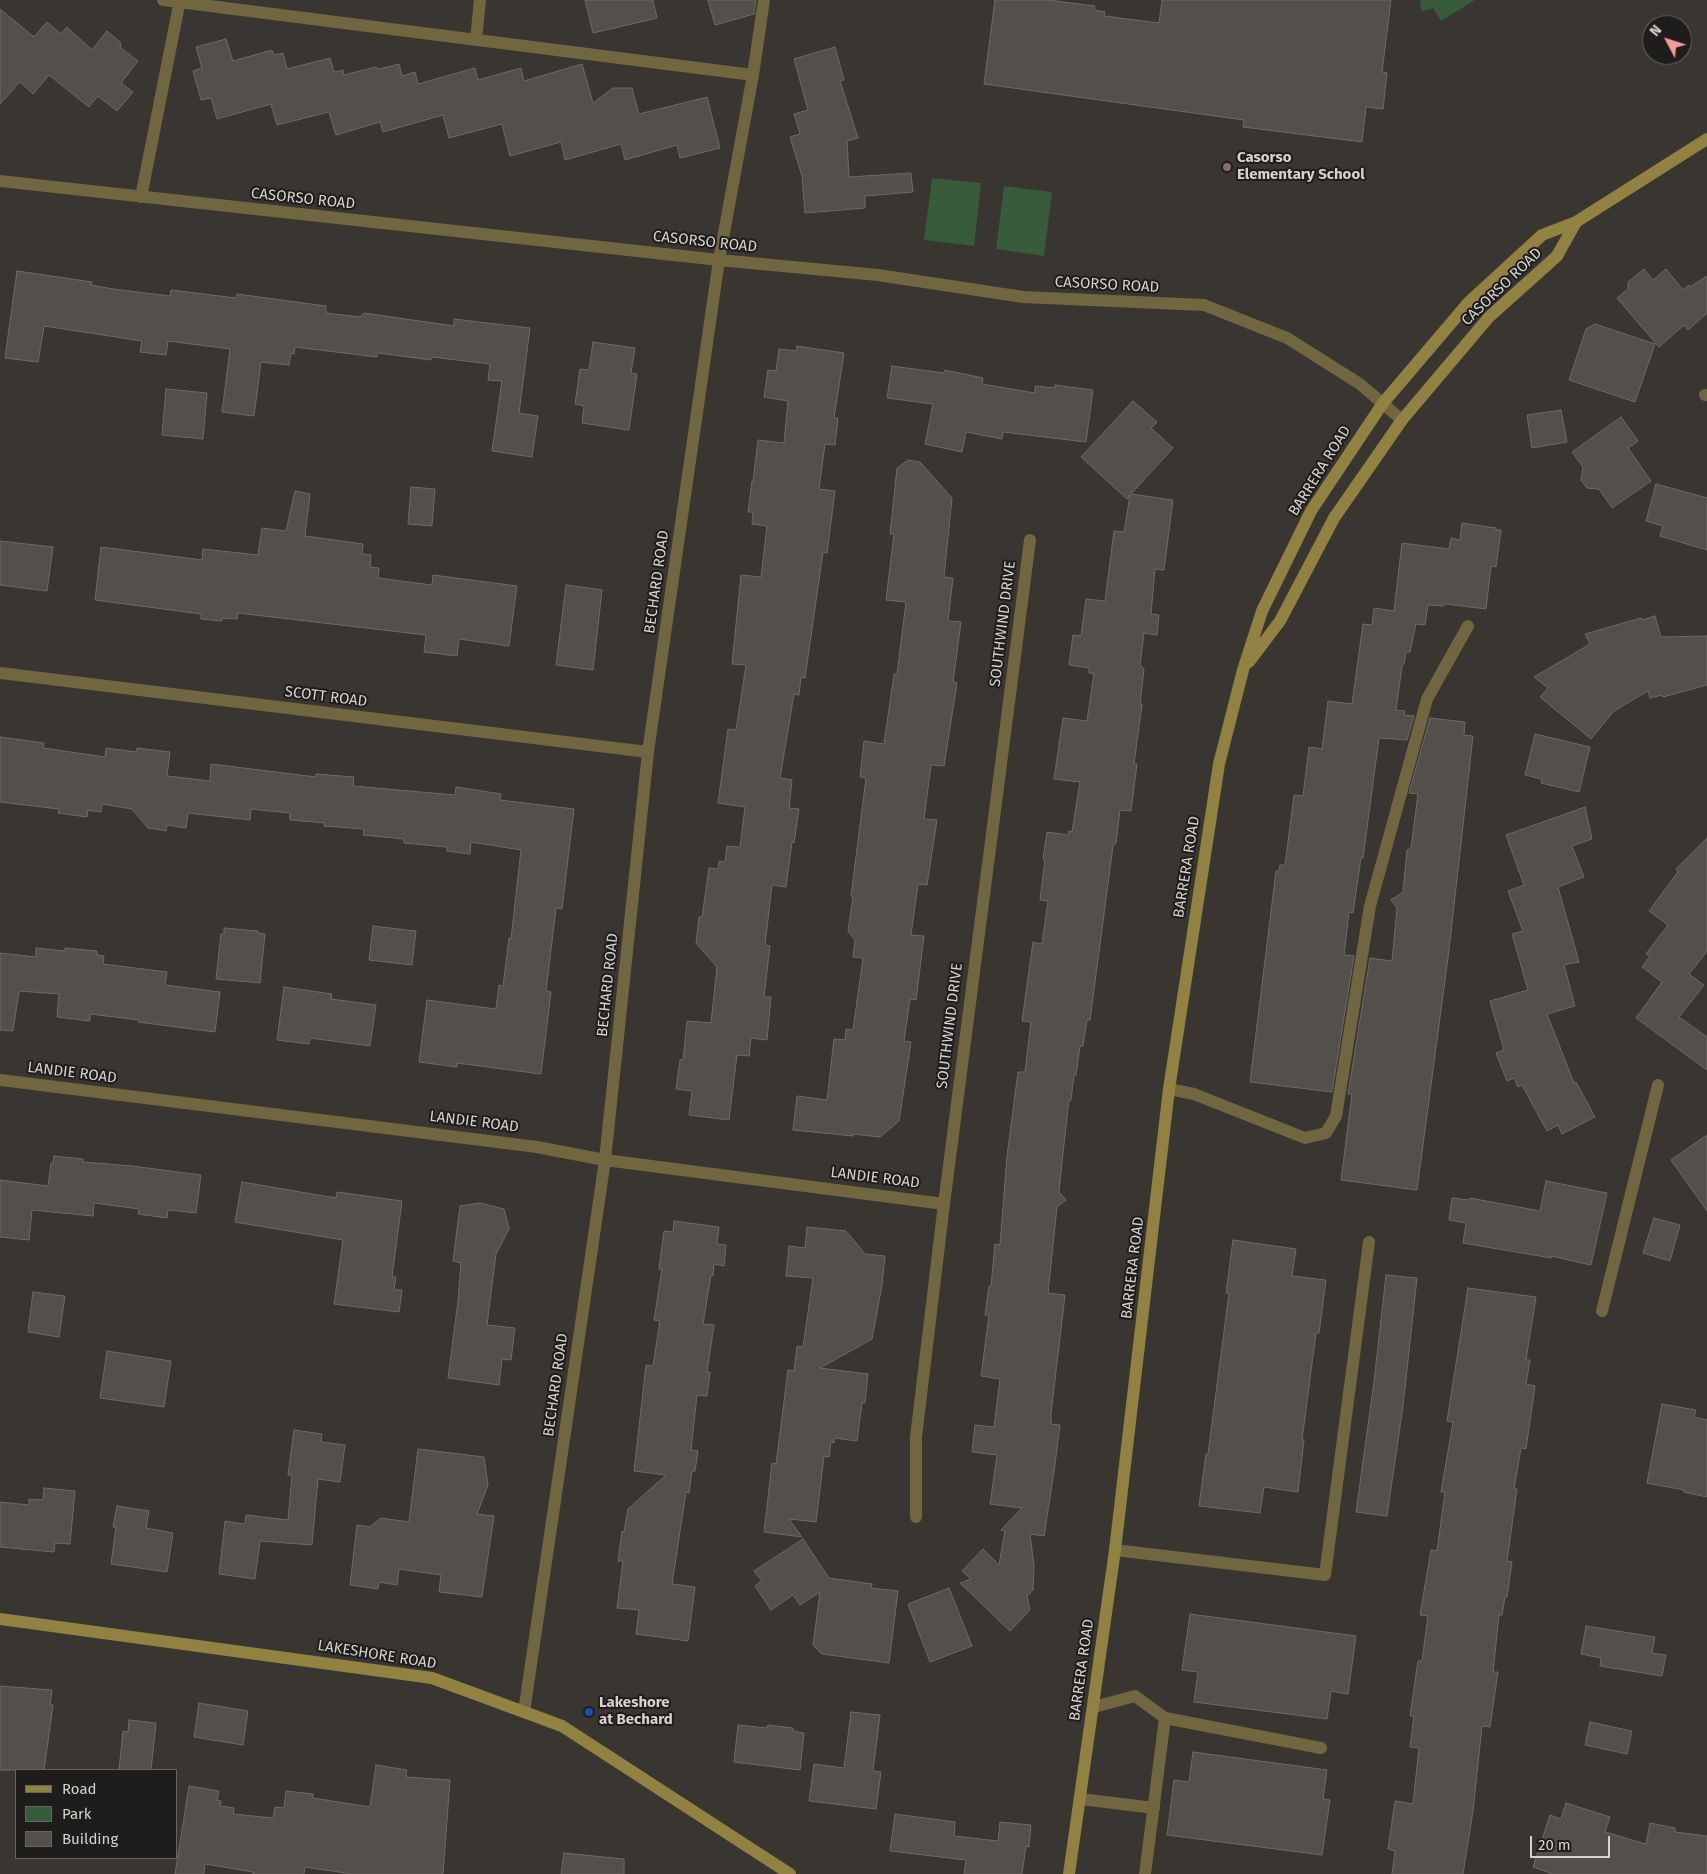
<!DOCTYPE html>
<style>
body{margin:0}
#map{position:relative;width:1707px;height:1874px;overflow:hidden;background:#393531;font-family:"Fira Sans",sans-serif}
canvas{display:block}
.legend{position:absolute;left:15px;top:1769px;width:162px;height:90px;box-sizing:border-box;background:#1e1d1b;border:1px solid #676563;margin:0;padding:6px 9px;list-style:none;font-size:15px;color:#d5d2d0}
.legend li{display:flex;align-items:center;gap:10px;height:25px}
.legend b{width:25px;border:1px solid #676563}
.north{position:absolute;left:1642px;top:15px;width:50px;height:50px;box-sizing:border-box;background:#1e1d1b;border:1px solid #676563;border-radius:50%;rotate:310deg;font-size:14px;font-weight:700;line-height:20px;text-align:center;color:#d5d2d0}
.north::after{content:'';display:block;margin:auto;width:18px;height:22px;background:#f59b9c;clip-path:polygon(50% 0,100% 100%,50% 72%,0 100%)}
.scale{position:absolute;left:1530px;top:1836px;width:80px;height:22px;box-sizing:border-box;border:2px solid #d5d2d0;border-top:0;padding-left:6px;font-size:15px;line-height:18px;white-space:nowrap;color:#d5d2d0;-webkit-text-stroke:4px #1e1d1b;paint-order:stroke}
</style>
<div id="map">
<canvas width="1707" height="1874"></canvas>
<ul class="legend">
<li><b style="height:6px;background:#918242"></b>Road</li>
<li><b style="height:14px;background:#385b3c"></b>Park</li>
<li><b style="height:14px;background:#534f4b"></b>Building</li>
</ul>
<div class="north">N</div>
<div class="scale">20 m</div>
</div>
<script>
const ctx = document.querySelector('canvas').getContext('2d');
ctx.lineJoin = 'round';
function fillPath(path, color) {
  ctx.fillStyle = color;
  ctx.fill(path, 'evenodd');
}
function poly(rows) {
  const path = new Path2D();
  for (const r of rows) {
    path.moveTo(r[0], r[1]);
    for (let i = 2; i < r.length; i += 2) path.lineTo(r[i], r[i + 1]);
  }
  return path;
}
function strokePath(path, color, width, dash) {
  ctx.strokeStyle = color;
  ctx.lineWidth = width;
  ctx.lineCap = dash ? 'butt' : 'round';
  ctx.setLineDash(dash || []);
  ctx.stroke(path);
}
function drawText(font, color, halo, rows, align = 'center') {
  ctx.font = font + ' "Fira Sans",sans-serif';
  ctx.lineWidth = 4;
  ctx.setLineDash([]);
  ctx.textBaseline = 'middle';
  ctx.strokeStyle = halo;
  ctx.fillStyle = color;
  for (const [text, x, y, turn = 0] of rows) {
    ctx.save();
    ctx.translate(x, y);
    ctx.rotate((+turn || 0) * Math.PI / 180);
    ctx.textAlign = isNaN(turn) ? turn : align;
    if (halo) ctx.strokeText(text, 0, 0);
    ctx.fillText(text, 0, 0);
    ctx.restore();
  }
}
const green = poly([
 [1420,0,1475,0,1441,21,1433,8,1421,12],
 [932,178,981,183,974,246,924,240],
 [1004,186,1052,192,1044,256,996,249]
]);
const building = poly([
 [585,0,653,0,657,18,593,33,585,0],
 [708,0,756,0,754,14,715,25,708,0],
 [995,0,1048,0,1095,6,1094,10,1105,12,1104,16,1159,23,1162,0,1391,0,1382,72,1387,73,1383,109,1366,107,1362,142,1243,127,1244,120,984,84,995,0],
 [0,9,34,37,47,22,61,34,67,27,92,50,107,31,120,42,121,48,138,61,121,83,133,92,117,111,98,96,89,107,49,75,33,94,20,82,0,104,0,9],
 [226,39,233,61,272,50,274,55,283,53,287,69,330,58,334,72,343,70,344,75,376,67,379,69,399,64,402,76,415,72,418,84,475,68,478,80,521,68,524,81,582,64,593,103,613,88,632,88,639,114,707,97,720,148,680,158,677,145,625,160,621,144,565,160,561,142,510,156,502,124,449,138,443,115,383,132,380,122,336,135,329,112,277,125,271,104,217,119,211,98,201,100,193,71,202,68,196,47,226,39],
 [835,47,844,80,840,81,858,138,847,141,849,177,911,173,913,192,865,196,865,208,805,213,802,176,790,137,800,134,794,114,808,110,794,59,835,47],
 [1644,269,1653,280,1666,269,1683,290,1689,285,1690,287,1707,276,1707,313,1688,330,1684,325,1659,347,1617,298,1628,289,1628,282,1644,269],
 [17,271,92,282,91,285,113,289,170,296,171,290,236,298,237,294,326,306,326,313,360,317,364,313,454,326,454,319,530,328,519,413,538,416,532,457,492,451,502,381,488,380,490,364,432,357,431,360,378,353,377,357,295,347,294,354,291,353,289,365,261,362,254,416,222,412,230,349,168,341,166,355,140,352,142,341,44,326,38,362,5,358,17,271],
 [1595,324,1655,344,1635,402,1569,380,1586,329,1595,324],
 [593,342,635,348,631,373,637,374,629,430,582,423,584,406,575,404,580,369,589,370,593,342],
 [797,346,844,353,834,418,838,418,835,445,825,444,819,489,835,491,827,553,823,552,805,678,801,677,799,695,794,694,780,778,792,780,789,808,799,809,794,843,792,842,786,887,772,885,765,945,770,946,764,997,771,997,767,1040,751,1038,749,1056,737,1055,729,1120,689,1115,692,1091,676,1089,680,1060,683,1060,687,1021,711,1023,717,967,696,943,699,917,702,917,709,868,718,869,719,861,725,862,727,846,740,847,745,807,718,803,728,729,736,730,746,665,732,664,741,575,761,577,767,526,752,524,753,512,748,512,752,481,753,481,758,440,784,443,788,401,764,397,768,370,776,371,779,349,797,351,797,346],
 [892,366,944,373,945,370,983,378,982,384,1035,393,1035,386,1055,388,1055,385,1093,390,1086,442,1003,432,1002,439,966,432,962,452,925,444,933,404,887,398,892,366],
 [166,389,207,393,203,439,162,435,166,389],
 [1133,401,1157,422,1151,428,1173,448,1131,494,1173,500,1164,570,1155,569,1151,614,1159,615,1157,635,1144,633,1140,665,1144,669,1140,704,1142,704,1134,764,1137,764,1131,811,1120,810,1116,843,1113,846,1090,1020,1087,1020,1083,1046,1080,1046,1076,1075,1074,1075,1071,1100,1069,1100,1062,1162,1059,1192,1066,1200,1057,1207,1048,1293,1065,1295,1051,1414,1051,1424,1060,1425,1054,1472,1044,1536,1030,1534,1034,1566,1033,1590,1027,1596,1030,1610,1010,1631,960,1583,971,1579,962,1571,983,1549,999,1565,1005,1531,1001,1530,1022,1508,990,1504,997,1455,972,1452,975,1425,994,1427,1000,1379,981,1376,989,1315,985,1315,989,1286,991,1286,995,1244,1000,1245,1007,1156,1018,1072,1025,1072,1031,1022,1022,1021,1033,942,1042,944,1048,901,1040,900,1045,860,1043,859,1047,832,1068,835,1069,831,1072,832,1080,782,1054,779,1063,718,1087,721,1094,673,1089,673,1089,668,1069,665,1073,635,1081,636,1086,599,1105,601,1114,531,1124,532,1130,495,1127,499,1081,457,1133,401],
 [1561,410,1567,442,1532,448,1527,415,1561,410],
 [1621,417,1638,441,1628,448,1651,481,1612,508,1599,489,1587,488,1581,480,1583,467,1572,452,1621,417],
 [908,460,920,462,952,498,944,577,953,578,948,621,961,622,953,682,957,683,944,766,931,765,924,819,937,820,927,885,918,884,911,935,924,936,916,1000,910,999,904,1041,911,1042,899,1121,880,1137,853,1134,853,1136,793,1130,797,1096,827,1100,834,1039,845,1040,846,1029,853,1030,863,958,853,957,855,940,848,931,853,897,851,896,866,778,860,777,864,741,884,744,894,674,897,674,906,602,886,600,894,534,890,534,897,468,908,460],
 [1656,484,1707,498,1707,550,1660,536,1663,526,1646,521,1656,484],
 [411,487,435,489,432,526,408,524,411,487],
 [295,491,310,494,305,536,363,544,362,554,371,555,370,567,379,568,378,578,432,585,433,575,517,586,509,646,459,639,457,656,424,652,426,635,238,613,237,619,222,618,222,621,201,619,201,614,95,600,101,547,202,560,203,549,258,555,262,528,286,531,295,491],
 [1462,523,1496,528,1496,530,1501,530,1496,567,1491,566,1486,609,1446,604,1443,606,1428,605,1425,625,1416,624,1410,652,1406,652,1404,664,1402,666,1396,710,1405,711,1404,715,1414,716,1407,740,1379,738,1363,858,1361,858,1353,913,1349,912,1344,955,1354,956,1332,1092,1250,1082,1276,871,1279,871,1280,865,1285,865,1294,795,1303,796,1309,747,1322,749,1328,701,1352,704,1363,624,1372,625,1374,608,1394,611,1402,543,1449,549,1451,538,1460,540,1462,523],
 [0,541,53,547,47,591,0,585,0,541],
 [566,585,602,590,593,670,556,665,566,585],
 [1655,616,1661,637,1707,636,1707,685,1663,697,1662,695,1650,698,1648,691,1614,711,1591,739,1540,697,1548,688,1534,677,1590,644,1585,634,1641,618,1642,620,1655,616],
 [1430,718,1465,722,1464,735,1473,736,1449,950,1417,1190,1341,1180,1352,1094,1348,1094,1370,958,1392,961,1397,908,1391,900,1403,892,1407,850,1411,848,1418,794,1409,793,1430,718],
 [1535,734,1590,747,1579,792,1541,783,1542,779,1525,775,1535,734],
 [0,737,44,743,43,748,105,757,106,748,136,752,137,748,170,752,167,776,210,781,211,764,316,777,316,774,354,777,353,786,455,795,456,787,501,794,500,800,574,809,562,909,556,908,546,991,551,992,541,1074,457,1063,457,1067,419,1062,427,1000,496,1009,499,985,503,986,509,938,511,939,521,850,471,842,470,854,447,851,447,847,404,843,404,839,363,835,364,829,324,826,325,823,290,820,290,813,251,809,250,820,188,813,186,828,167,825,166,831,148,828,132,809,102,804,101,812,88,810,87,817,58,813,59,809,0,802,0,737],
 [1585,807,1592,839,1572,846,1584,877,1558,887,1579,962,1564,965,1575,1006,1547,1014,1574,1083,1576,1082,1595,1117,1562,1134,1558,1125,1547,1131,1522,1085,1518,1087,1514,1078,1507,1081,1496,1053,1504,1050,1490,1001,1528,990,1512,934,1523,931,1508,891,1524,885,1506,835,1585,807],
 [1707,838,1707,951,1689,974,1704,985,1679,1017,1707,1037,1707,1070,1636,1018,1662,982,1642,967,1650,956,1646,954,1668,925,1649,911,1678,872,1676,869,1707,838],
 [373,926,416,931,412,965,369,960,373,926],
 [224,928,258,931,258,933,265,934,260,983,216,979,221,934,224,934,224,928],
 [36,948,65,951,65,948,97,951,97,955,104,956,103,964,167,972,165,985,220,992,215,1032,138,1022,139,1020,90,1014,90,1021,57,1017,59,994,19,991,13,1031,0,1030,0,953,36,957,36,948],
 [284,987,332,994,331,999,376,1005,370,1046,310,1038,309,1044,277,1040,284,987],
 [1707,1135,1707,1211,1671,1160,1707,1135],
 [54,1156,83,1159,83,1162,132,1166,201,1175,196,1213,168,1210,167,1218,138,1214,139,1209,94,1203,93,1216,32,1210,29,1240,0,1237,0,1180,48,1186,51,1163,53,1163,54,1156],
 [1546,1181,1607,1193,1591,1265,1551,1256,1551,1258,1463,1243,1466,1223,1449,1220,1452,1198,1469,1200,1470,1198,1540,1211,1546,1181],
 [242,1182,336,1198,337,1192,402,1201,392,1277,396,1277,394,1290,402,1290,399,1312,334,1304,343,1240,235,1222,242,1182],
 [480,1203,504,1209,509,1229,496,1254,487,1325,515,1328,511,1360,502,1359,499,1385,448,1378,458,1301,461,1263,453,1261,460,1206,480,1203],
 [1654,1218,1680,1225,1670,1261,1643,1253,1654,1218],
 [674,1221,719,1227,717,1244,726,1245,724,1266,714,1264,713,1276,711,1275,703,1324,714,1325,707,1372,710,1372,707,1396,697,1395,691,1450,698,1451,695,1471,692,1471,689,1493,686,1492,672,1584,695,1587,688,1641,636,1634,639,1610,617,1608,623,1561,618,1561,622,1531,624,1532,628,1509,666,1475,634,1471,646,1365,653,1366,660,1321,654,1320,662,1269,659,1269,664,1231,673,1232,674,1221],
 [807,1227,846,1231,865,1254,885,1256,882,1285,872,1339,820,1368,868,1374,865,1403,862,1403,857,1441,834,1438,834,1443,831,1442,829,1457,824,1456,816,1522,789,1519,802,1537,764,1532,772,1463,776,1464,788,1370,794,1371,797,1346,803,1347,813,1278,786,1276,789,1246,805,1248,807,1227],
 [1233,1240,1296,1249,1292,1276,1326,1280,1319,1333,1316,1333,1302,1440,1304,1440,1298,1492,1264,1487,1260,1513,1199,1506,1206,1454,1208,1454,1229,1293,1226,1293,1233,1240],
 [1386,1275,1417,1278,1403,1406,1387,1516,1356,1512,1374,1382,1386,1275],
 [1468,1288,1536,1297,1526,1360,1530,1360,1526,1384,1535,1386,1526,1449,1521,1448,1514,1489,1517,1489,1507,1561,1512,1562,1507,1597,1505,1597,1502,1615,1499,1615,1493,1672,1498,1672,1490,1727,1482,1726,1473,1811,1463,1874,1392,1874,1395,1851,1388,1849,1395,1801,1413,1804,1419,1748,1410,1747,1414,1716,1410,1716,1418,1661,1422,1661,1428,1616,1420,1615,1431,1550,1437,1551,1445,1492,1441,1492,1453,1422,1447,1421,1468,1288],
 [33,1292,65,1296,59,1337,28,1332,33,1292],
 [107,1351,171,1361,164,1407,100,1398,107,1351],
 [1662,1404,1696,1410,1694,1417,1707,1420,1707,1497,1684,1492,1684,1490,1647,1483,1662,1404],
 [294,1430,322,1434,321,1442,345,1445,340,1482,318,1479,312,1545,260,1541,255,1579,219,1574,225,1521,245,1524,246,1515,288,1520,292,1475,288,1475,294,1430],
 [418,1449,484,1457,488,1485,477,1514,494,1516,482,1597,439,1592,441,1575,399,1569,397,1585,379,1582,378,1589,350,1585,357,1525,370,1527,381,1518,409,1522,418,1449],
 [44,1488,75,1491,70,1544,55,1543,54,1552,0,1547,0,1502,29,1505,29,1499,43,1500,44,1488],
 [117,1506,149,1511,146,1528,173,1533,167,1572,111,1564,116,1527,113,1527,117,1506],
 [803,1539,829,1578,872,1584,871,1588,898,1591,889,1663,822,1654,813,1645,820,1592,800,1605,793,1595,771,1610,755,1586,762,1581,754,1571,803,1539],
 [949,1588,972,1646,930,1662,908,1604,949,1588],
 [1190,1614,1356,1636,1348,1694,1331,1691,1327,1719,1194,1702,1198,1672,1182,1670,1190,1614],
 [1586,1626,1655,1637,1652,1653,1666,1655,1662,1676,1600,1666,1601,1658,1581,1654,1586,1626],
 [0,1686,52,1690,50,1705,53,1705,44,1770,0,1770,0,1686],
 [199,1703,248,1711,243,1745,194,1737,199,1703],
 [851,1712,880,1715,873,1771,881,1772,876,1809,809,1801,814,1764,844,1768,851,1712],
 [129,1720,156,1723,151,1770,119,1770,123,1731,128,1732,129,1720],
 [1590,1722,1632,1731,1627,1754,1585,1745,1590,1722],
 [738,1725,767,1728,768,1725,793,1728,793,1731,804,1733,800,1770,734,1762,738,1725],
 [1193,1752,1327,1770,1323,1799,1330,1800,1322,1855,1167,1835,1174,1780,1189,1782,1193,1752],
 [376,1765,407,1770,406,1777,450,1780,443,1874,352,1874,305,1867,304,1874,253,1874,253,1872,205,1864,204,1874,175,1874,189,1786,219,1791,217,1800,221,1801,220,1806,234,1808,233,1814,273,1818,275,1807,284,1808,286,1791,313,1794,313,1798,370,1807,376,1765],
 [1566,1803,1610,1817,1605,1832,1646,1844,1650,1823,1675,1828,1675,1832,1707,1836,1707,1874,1553,1874,1533,1867,1550,1815,1561,1819,1566,1803],
 [895,1814,955,1822,954,1836,998,1841,1000,1822,1031,1825,1029,1847,1026,1846,1022,1874,964,1874,966,1860,890,1851,895,1814],
 [564,1853,624,1859,624,1874,561,1874,564,1853]
]);
const street = poly([
 [163,0,753,75],
 [476,40,480,0],
 [0,181,719,260,878,275,1023,297,1204,305,1287,338,1360,384,1402,420],
 [141,197,180,0],
 [1705,395,1707,395],
 [0,673,648,752],
 [0,1080,537,1147,605,1160,944,1204],
 [1169,1089,1194,1094,1305,1138,1326,1133,1336,1116,1370,906,1427,699,1468,626],
 [1602,1311,1658,1085],
 [916,1517,916,1437,944,1204,1030,540],
 [1115,1550,1325,1575,1369,1242],
 [1094,1707,1135,1696,1165,1718,1321,1748],
 [524,1712,605,1160,648,752,719,260,753,75,764,0],
 [1081,1799,1154,1808],
 [1145,1874,1165,1718]
]);
const secondary = poly([
 [1249,662,1280,621,1334,518,1402,420,1489,317,1557,256,1576,222],
 [0,1619,432,1678,562,1726,790,1874],
 [1069,1874,1115,1550,1169,1089,1219,764,1243,670,1262,611,1311,511,1383,403,1469,302,1542,235,1576,222,1707,139]
]);
const markers = [
 [1227,167,5,"#8d6e63"],
 [589,1712,5,"#1a4fb4"]
];
const poiNames = [
 ["Casorso",1237,158],
 ["Elementary School",1237,175],
 ["Lakeshore",599,1703],
 ["at Bechard",599,1720]
];
const streetNames = [
 ["CASORSO ROAD",303,199,6],
 ["CASORSO ROAD",705,242,6],
 ["CASORSO ROAD",1107,285,3],
 ["CASORSO ROAD",1502,287,-44],
 ["BARRERA ROAD",1320,471,-58],
 ["BECHARD ROAD",657,582,-82],
 ["SOUTHWIND DRIVE",1003,624,-83],
 ["SCOTT ROAD",326,697,7],
 ["BARRERA ROAD",1187,867,-81],
 ["BECHARD ROAD",608,985,-84],
 ["SOUTHWIND DRIVE",950,1026,-83],
 ["LANDIE ROAD",72,1073,7],
 ["LANDIE ROAD",474,1122,7],
 ["LANDIE ROAD",875,1178,7],
 ["BARRERA ROAD",1133,1268,-83],
 ["BECHARD ROAD",556,1385,-82],
 ["LAKESHORE ROAD",377,1655,9],
 ["BARRERA ROAD",1082,1670,-82]
];
fillPath(green, '#385b3c');
fillPath(building, '#534f4b');
strokePath(building, '#6e6a66', 1);
strokePath(street, '#706741', 12);
strokePath(secondary, '#918242', 12);
for (const [x, y, r, color] of markers) {
  const dot = new Path2D();
  dot.arc(x, y, r, 0, 2 * Math.PI);
  ctx.fillStyle = color;
  ctx.fill(dot);
  strokePath(dot, '#1e1d1b', 2);
}
drawText('bold 15px', '#d5d2d0', '#1e1d1b', poiNames, 'left');
drawText('15px', '#d5d2d0', '#1e1d1b', streetNames);
</script>
